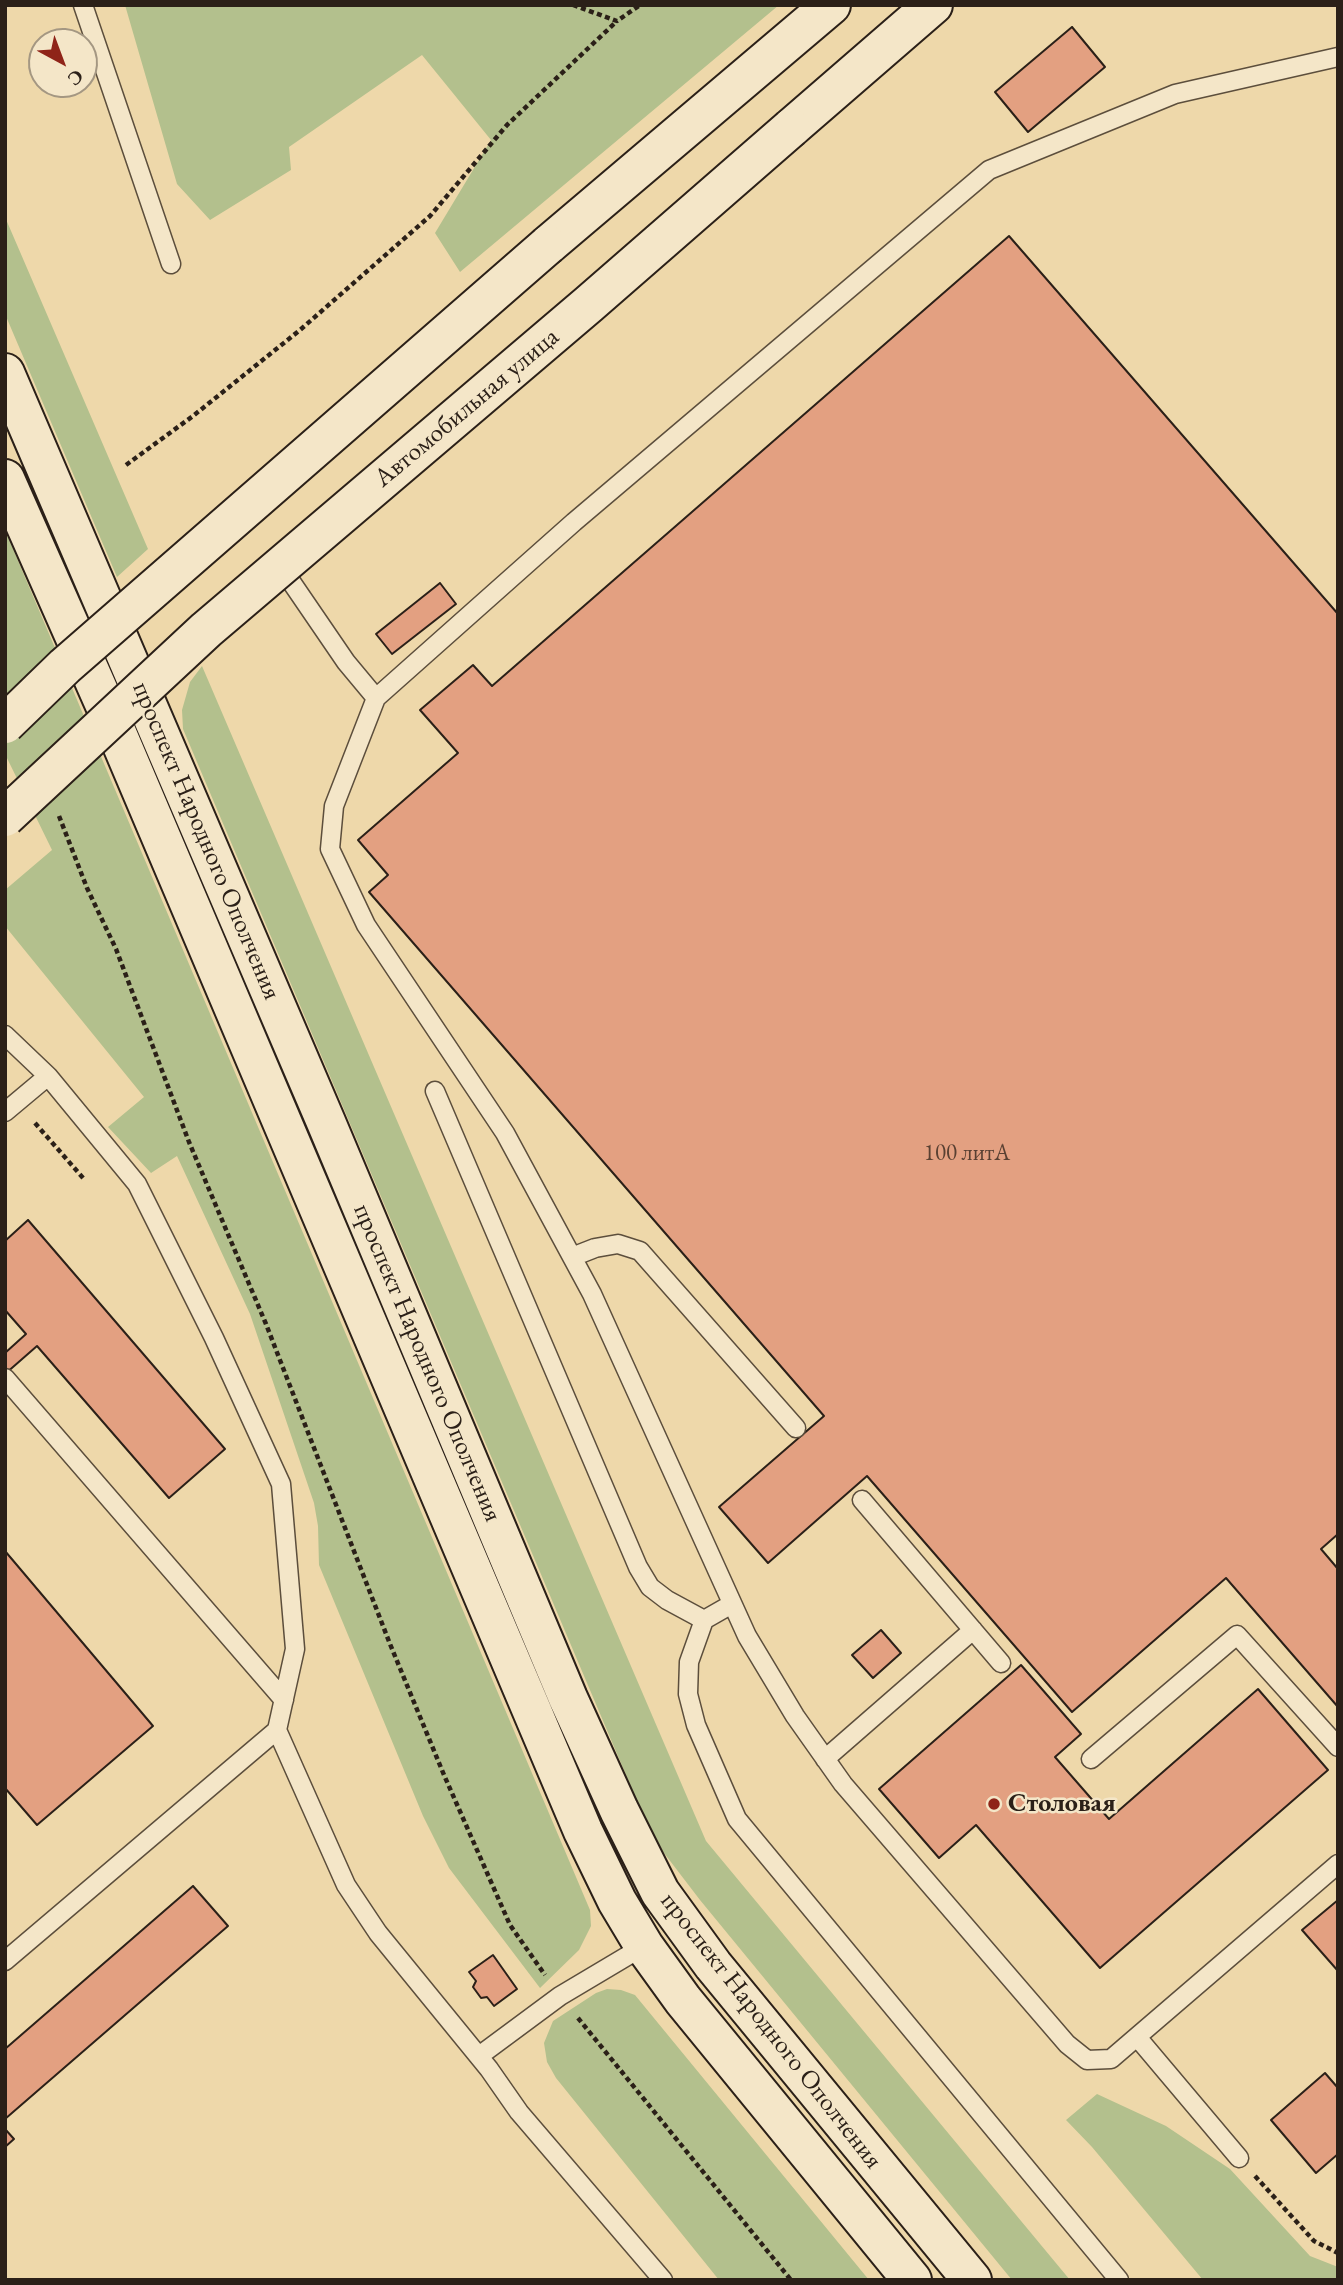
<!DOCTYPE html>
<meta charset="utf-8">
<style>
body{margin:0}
#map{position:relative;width:1343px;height:2285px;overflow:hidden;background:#eed8aa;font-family:"EB Garamond",serif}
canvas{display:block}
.frame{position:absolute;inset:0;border:7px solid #2b2018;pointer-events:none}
.north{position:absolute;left:28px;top:28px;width:70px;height:70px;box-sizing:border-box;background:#f4e6c8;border:2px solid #a49782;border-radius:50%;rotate:139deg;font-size:19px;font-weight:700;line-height:28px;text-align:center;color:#2b2018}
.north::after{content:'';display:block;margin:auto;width:24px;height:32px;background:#8f2418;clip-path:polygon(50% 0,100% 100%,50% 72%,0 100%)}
</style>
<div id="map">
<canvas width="1343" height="2285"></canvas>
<div class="frame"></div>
<div class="north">С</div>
</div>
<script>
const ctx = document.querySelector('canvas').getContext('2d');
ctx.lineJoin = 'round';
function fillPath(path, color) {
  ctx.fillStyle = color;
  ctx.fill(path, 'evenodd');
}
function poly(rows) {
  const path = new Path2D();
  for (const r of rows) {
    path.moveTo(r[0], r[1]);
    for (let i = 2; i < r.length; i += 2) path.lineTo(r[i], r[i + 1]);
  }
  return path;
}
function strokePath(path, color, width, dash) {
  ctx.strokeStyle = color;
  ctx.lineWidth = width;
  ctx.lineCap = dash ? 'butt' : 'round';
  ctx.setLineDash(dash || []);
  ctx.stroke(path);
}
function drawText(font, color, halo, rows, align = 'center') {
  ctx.font = font + ' "EB Garamond",serif';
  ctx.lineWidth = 5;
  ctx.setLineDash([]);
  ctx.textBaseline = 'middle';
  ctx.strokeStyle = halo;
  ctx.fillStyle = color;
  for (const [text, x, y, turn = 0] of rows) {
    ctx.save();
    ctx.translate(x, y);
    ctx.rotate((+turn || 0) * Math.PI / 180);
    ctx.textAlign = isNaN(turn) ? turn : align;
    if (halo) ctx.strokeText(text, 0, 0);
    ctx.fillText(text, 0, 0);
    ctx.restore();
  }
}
const green = poly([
 [125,5,779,5,460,272,435,233,491,140,422,55,289,147,291,170,210,220,177,184],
 [5,217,148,549,117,577,5,314],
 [5,530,590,1910,591,1926,579,1950,540,1988,449,1868,423,1816,319,1565,318,1526,314,1503,250,1314,177,1156,151,1173,108,1127,144,1097,5,926,5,890,52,850,5,754],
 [202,666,706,1841,1070,2280,1012,2280,700,1900,664,1853,648,1827,183,729,182,710,190,682],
 [607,1989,621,1990,635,1995,869,2280,719,2280,556,2078,547,2062,544,2043,553,2021,596,1993],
 [1097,2094,1166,2126,1230,2169,1310,2256,1338,2267,1338,2280,1203,2280,1092,2147,1066,2120]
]);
const building = poly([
 [1072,27,1105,67,1028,132,995,92,1072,27],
 [1009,236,1338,614,1338,1534,1321,1549,1338,1569,1338,1707,1226,1578,1072,1712,867,1476,768,1563,719,1507,824,1416,369,892,388,875,358,840,458,753,420,710,473,665,492,686,1009,236],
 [440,583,456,604,392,654,376,634,440,583],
 [28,1220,225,1449,169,1498,37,1346,5,1374,5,1353,26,1334,5,1310,5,1241,28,1220],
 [5,1551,153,1726,37,1825,5,1788,5,1551],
 [881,1630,901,1653,873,1678,852,1655,881,1630],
 [1021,1665,1081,1734,1055,1757,1109,1819,1258,1689,1328,1770,1100,1968,976,1825,939,1858,879,1789,1021,1665],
 [193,1886,228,1926,5,2119,5,2049,193,1886],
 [1338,1900,1338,1971,1302,1930,1338,1900],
 [493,1955,517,1989,494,2006,487,1997,481,1998,473,1987,476,1981,469,1972,493,1955],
 [1325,2073,1338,2088,1338,2154,1316,2173,1271,2120,1325,2073],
 [5,2129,14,2139,5,2147,5,2129]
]);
const path = poly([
 [573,5,617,21,640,5],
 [126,465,193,416,300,330,430,216,507,125,617,21],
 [59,816,87,888,116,949,189,1142,266,1324,390,1644,444,1775,510,1925,545,1975],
 [35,1123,84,1179],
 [578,2018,791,2280],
 [1255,2176,1314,2241,1338,2253]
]);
const service = poly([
 [83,5,171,264],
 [1338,57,1175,94,989,170,574,522,376,698,334,806,330,849,366,925,505,1133,592,1294,747,1636,795,1716,843,1784,1067,2044,1087,2060,1111,2059,1338,1864],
 [279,564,346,662,376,698],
 [5,1035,48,1076,137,1184,214,1338,281,1484,295,1649,277,1730,346,1885,378,1933,489,2069,519,2112,663,2280],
 [435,1091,638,1567,650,1587,667,1600,704,1620],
 [5,1112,48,1076],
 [572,1257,595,1248,618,1244,640,1251,796,1428],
 [5,1378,284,1700],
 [862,1500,1001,1663],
 [732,1604,704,1620,689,1662,688,1694,696,1725,737,1819,1119,2280],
 [825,1759,973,1630],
 [1091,1759,1237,1635,1338,1747],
 [5,1961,277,1730],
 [1137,2037,1239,2158],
 [479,2056,560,1996,644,1946]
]);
const secondary = poly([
 [791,128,933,5],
 [548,245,831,5],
 [5,373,326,1122,568,1698,619,1810,660,1892,713,1965,972,2280],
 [5,479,108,712,583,1831,617,1901,644,1946,683,2000,912,2280]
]);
const secondaryBridge = poly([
 [5,724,65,666,548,245],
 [5,817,206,630,589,304,791,128]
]);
const markers = [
 [994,1804,7,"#8f2418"]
];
const numberNames = [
 ["100 литА",967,1154]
];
const streetNames = [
 ["Автомобильная улица",467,408,-40],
 ["проспект Народного Ополчения",206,841,67],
 ["проспект Народного Ополчения",427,1363,67],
 ["проспект Народного Ополчения",771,2031,52]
];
const poiNames = [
 ["Столовая",1008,1804]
];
fillPath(green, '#b3c08d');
fillPath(building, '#e3a081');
strokePath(building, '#2b2018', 2);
strokePath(service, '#5c4e3c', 21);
strokePath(secondary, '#2b2018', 42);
strokePath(path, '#2b2018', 4.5, [5, 3.5]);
strokePath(service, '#f4e6c8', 18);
strokePath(secondary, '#f4e6c8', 38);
strokePath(secondaryBridge, '#2b2018', 42, []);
strokePath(secondaryBridge, '#f4e6c8', 38);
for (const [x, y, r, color] of markers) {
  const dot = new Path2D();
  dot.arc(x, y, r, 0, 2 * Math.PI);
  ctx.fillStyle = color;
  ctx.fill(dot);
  strokePath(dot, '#f4e6c8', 2.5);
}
drawText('23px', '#594032', null, numberNames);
drawText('26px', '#2b2018', '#f4e6c8', streetNames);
drawText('bold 26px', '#2b2018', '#f4e6c8', poiNames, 'left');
</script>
